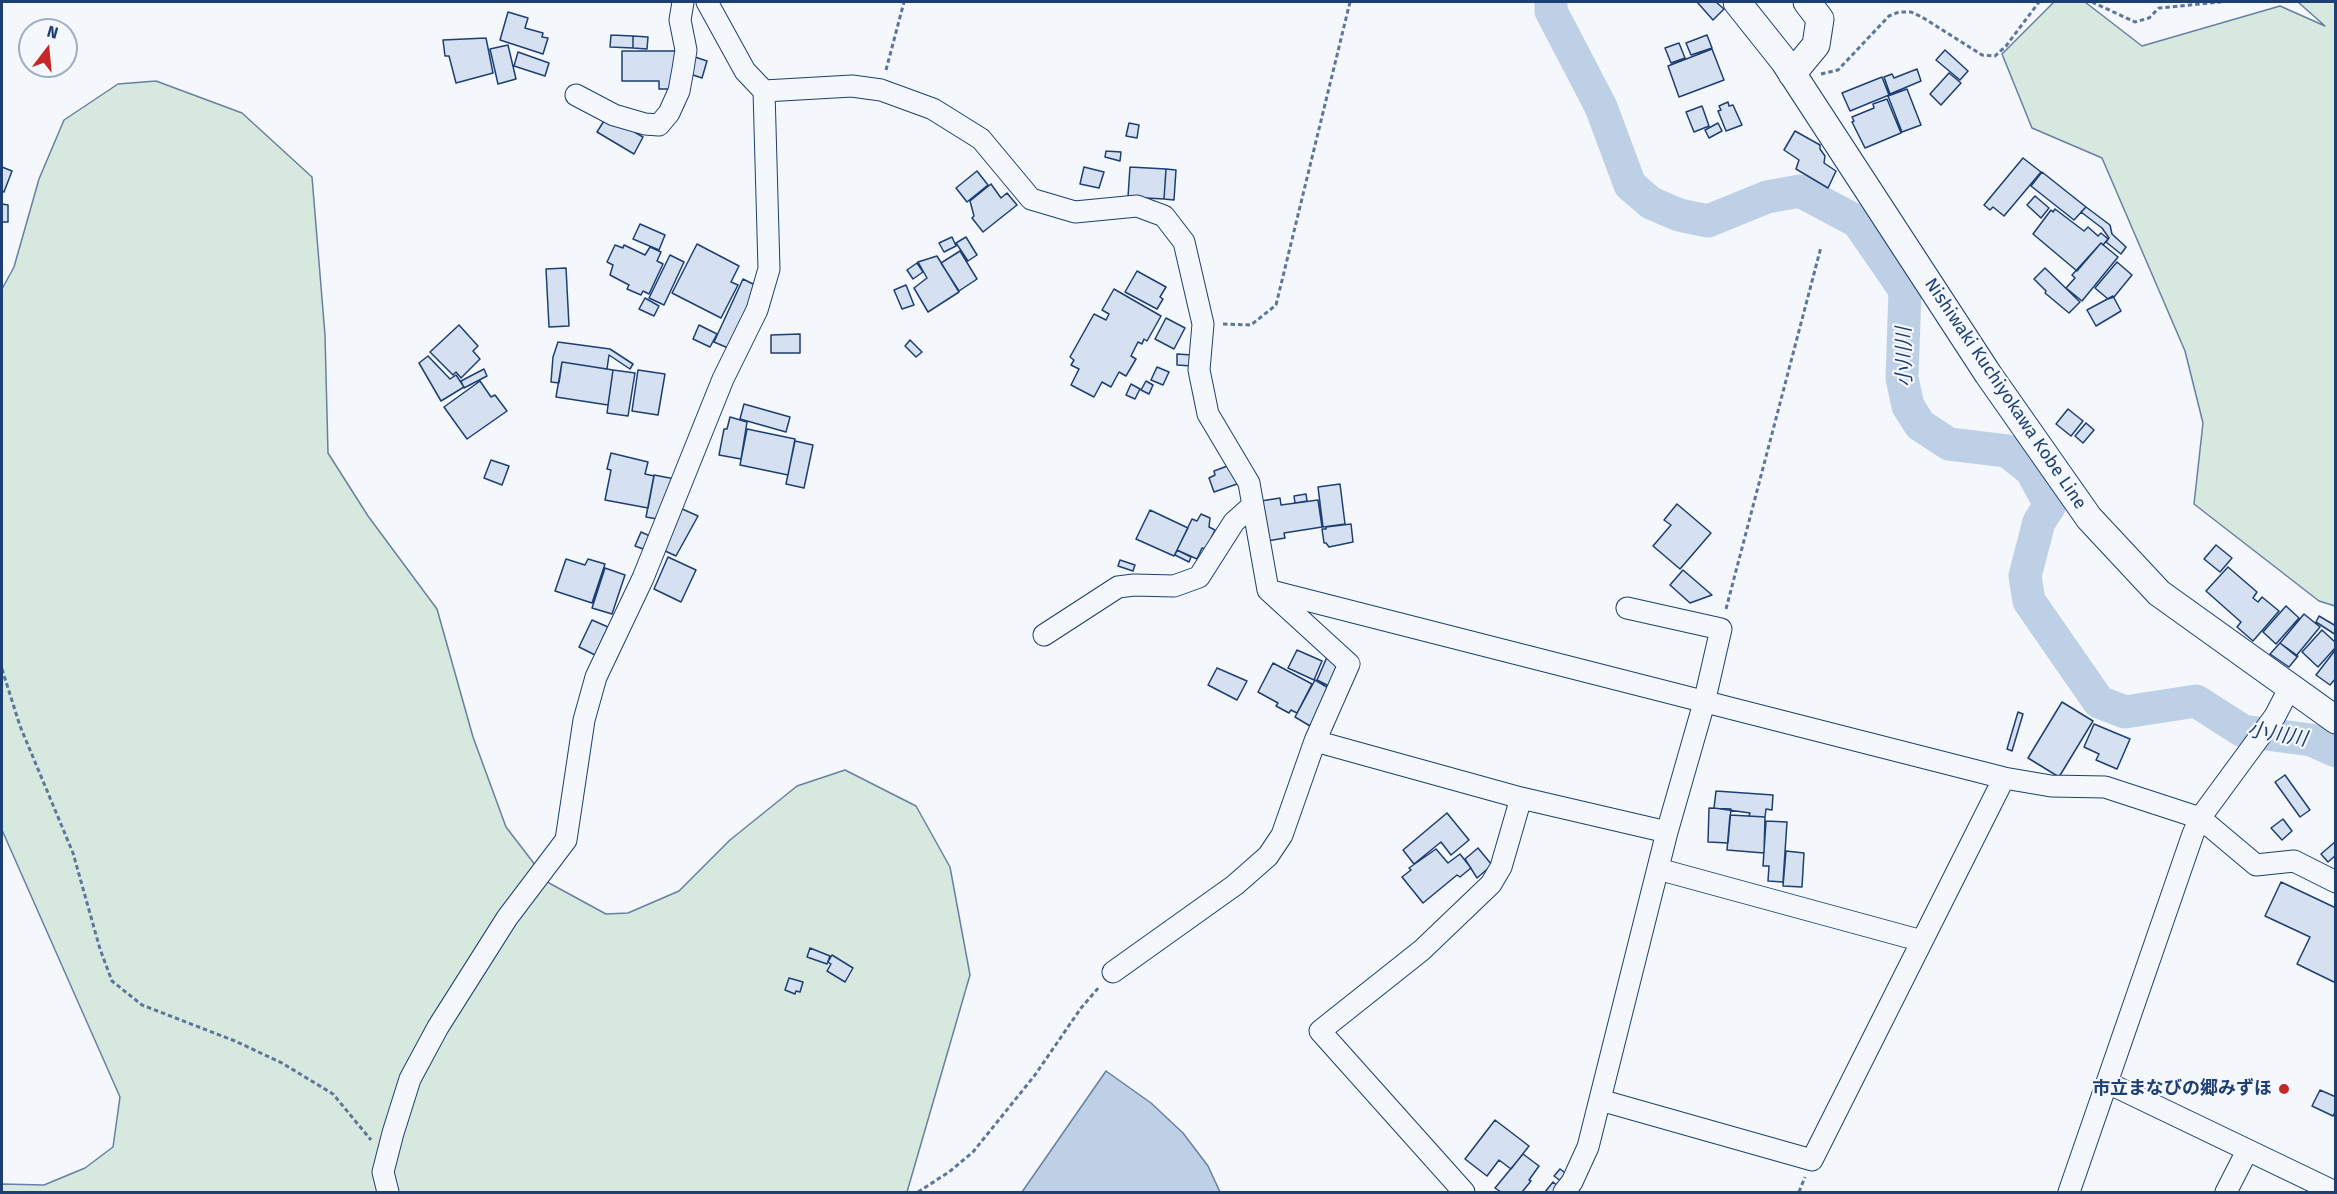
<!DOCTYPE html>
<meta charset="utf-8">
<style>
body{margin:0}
#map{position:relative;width:2337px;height:1194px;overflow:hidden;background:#f4f7fb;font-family:"Fira Sans",sans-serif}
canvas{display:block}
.frame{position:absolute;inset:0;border:3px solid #1d3f73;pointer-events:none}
.north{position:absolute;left:18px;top:18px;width:60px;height:60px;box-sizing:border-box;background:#f4f7fb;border:2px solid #9eadc5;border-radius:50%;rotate:16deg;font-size:16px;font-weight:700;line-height:24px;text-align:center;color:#1d3f73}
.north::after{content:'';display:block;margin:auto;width:21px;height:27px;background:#c62828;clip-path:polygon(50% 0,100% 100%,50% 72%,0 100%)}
</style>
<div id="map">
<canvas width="2337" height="1194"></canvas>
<div class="frame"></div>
<div class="north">N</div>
</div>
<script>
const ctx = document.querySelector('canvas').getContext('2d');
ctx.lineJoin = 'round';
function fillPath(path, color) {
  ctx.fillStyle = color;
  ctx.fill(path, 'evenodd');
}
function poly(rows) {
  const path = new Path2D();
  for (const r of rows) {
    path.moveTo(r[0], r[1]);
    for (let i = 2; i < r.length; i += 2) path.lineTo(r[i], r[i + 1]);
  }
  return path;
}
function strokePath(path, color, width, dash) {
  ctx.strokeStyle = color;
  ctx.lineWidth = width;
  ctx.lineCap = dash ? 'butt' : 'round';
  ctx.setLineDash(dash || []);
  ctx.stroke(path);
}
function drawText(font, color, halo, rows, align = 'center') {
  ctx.font = font + ' "Fira Sans","Noto Sans JP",sans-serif';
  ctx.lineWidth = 4.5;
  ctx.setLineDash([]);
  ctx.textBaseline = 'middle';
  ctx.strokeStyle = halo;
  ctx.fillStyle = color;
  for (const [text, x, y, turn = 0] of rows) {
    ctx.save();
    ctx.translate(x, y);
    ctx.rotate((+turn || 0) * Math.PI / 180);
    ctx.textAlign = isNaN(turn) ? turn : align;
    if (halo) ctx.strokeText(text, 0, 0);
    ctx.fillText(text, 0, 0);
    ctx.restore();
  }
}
const green = poly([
 [2054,2,2085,2,2142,46,2280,6,2325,26,2298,2,2335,2,2335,606,2319,601,2194,504,2203,423,2185,351,2102,158,2032,128,2002,54,2054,2],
 [156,81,242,113,312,177,325,335,328,453,368,516,437,609,473,737,506,827,549,883,606,914,628,913,679,891,730,840,797,786,845,770,916,806,950,867,970,975,907,1192,2,1192,2,1184,44,1185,85,1168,113,1147,120,1097,2,830,2,289,14,267,39,179,64,120,118,84,156,81]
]);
const water = poly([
 [1106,1071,1151,1103,1183,1133,1208,1166,1220,1192,1022,1192,1106,1071]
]);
const river = poly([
 [1551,2,1551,11,1601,107,1630,185,1651,203,1679,215,1708,221,1767,197,1800,191,1858,222,1905,290,1902,378,1908,406,1920,425,1949,444,2007,451,2031,470,2050,505,2039,522,2025,576,2029,601,2099,702,2125,712,2196,701,2243,731,2311,740,2336,751]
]);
const building = poly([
 [1697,2,1716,2,1724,9,1713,20,1697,2],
 [508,12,528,18,525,28,543,33,542,37,548,38,543,54,500,40,508,12],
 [611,35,633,36,633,48,610,47,611,35],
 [1707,35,1712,48,1691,55,1686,43,1707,35],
 [633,36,648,37,647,49,633,48,633,36],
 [486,38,493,73,456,83,449,56,445,56,443,40,486,38],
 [1679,43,1685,58,1671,63,1665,48,1679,43],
 [508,45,516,79,498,84,490,49,508,45],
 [1712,49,1724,80,1679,97,1668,66,1712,49],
 [1945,50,1968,71,1960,80,1936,60,1945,50],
 [622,51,677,51,677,89,659,89,659,81,622,81,622,51],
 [518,52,549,63,545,76,514,66,518,52],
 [692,56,707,61,702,78,687,73,692,56],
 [1917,69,1921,81,1890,94,1884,77,1892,74,1894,78,1917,69],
 [1949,73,1961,83,1941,105,1930,94,1949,73],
 [1882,77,1889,95,1850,111,1842,93,1882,77],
 [1907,89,1921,125,1902,132,1888,96,1907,89],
 [1887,99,1901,133,1865,148,1852,122,1854,121,1852,117,1874,108,1873,104,1887,99],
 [1728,102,1729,106,1733,105,1742,125,1726,131,1718,111,1721,110,1719,106,1728,102],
 [1702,106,1709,126,1694,132,1686,112,1702,106],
 [607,116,643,137,634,154,597,132,607,116],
 [1129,123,1139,125,1137,138,1126,136,1129,123],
 [1718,123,1722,131,1709,138,1705,130,1718,123],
 [1795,131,1820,145,1820,149,1825,156,1824,163,1836,171,1828,188,1796,169,1799,160,1784,150,1795,131],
 [1106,151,1121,152,1120,161,1105,157,1106,151],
 [2023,158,2041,172,2004,216,1993,207,1990,210,1984,205,2023,158],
 [2,167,12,171,4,192,2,191,2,167],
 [1084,167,1104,172,1099,188,1080,184,1084,167],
 [1130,167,1166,169,1164,199,1128,197,1130,167],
 [1166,169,1176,170,1174,200,1164,199,1166,169],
 [977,171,988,185,967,202,956,188,977,171],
 [2042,172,2086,207,2074,220,2031,186,2042,172],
 [991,184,1001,198,1007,193,1017,205,983,232,972,218,974,216,970,201,991,184],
 [2035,196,2049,208,2041,218,2027,205,2035,196],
 [2,204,8,205,8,222,2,222,2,204],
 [2086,207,2110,225,2112,234,2126,247,2121,254,2106,242,2109,238,2102,228,2081,212,2086,207],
 [2055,209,2084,231,2088,227,2098,236,2101,233,2108,239,2103,245,2101,243,2077,271,2033,234,2051,210,2053,212,2055,209],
 [640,224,665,235,659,250,633,239,640,224],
 [952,237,956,246,944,252,939,243,952,237],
 [966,237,977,255,968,261,956,243,966,237],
 [2101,243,2118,257,2082,301,2066,288,2075,278,2072,275,2101,243],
 [697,244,739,266,731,282,738,285,721,318,672,293,697,244],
 [615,245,623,248,624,245,645,255,650,247,661,252,657,261,663,264,649,294,643,291,641,295,627,289,629,285,610,275,613,265,607,262,615,245],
 [960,251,977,279,959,291,941,263,960,251],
 [670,255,684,262,664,305,649,298,670,255],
 [937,256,959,292,928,312,914,288,927,278,918,262,937,256],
 [2117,262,2132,275,2114,297,2108,299,2095,288,2117,262],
 [917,263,923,272,913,279,907,270,917,263],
 [566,268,569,326,549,327,546,269,566,268],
 [2045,268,2080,302,2069,313,2045,293,2046,291,2034,279,2045,268],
 [1137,271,1166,287,1160,297,1163,299,1157,309,1125,292,1137,271],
 [743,279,757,286,728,348,714,342,743,279],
 [906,285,914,305,902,309,894,290,906,285],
 [1114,289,1161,316,1147,341,1144,339,1142,344,1138,342,1131,356,1136,359,1126,376,1119,372,1111,387,1102,382,1094,397,1071,385,1079,369,1071,365,1074,360,1070,357,1094,314,1106,320,1109,314,1102,310,1114,289],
 [2113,296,2121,311,2096,326,2087,310,2113,296],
 [645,298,659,306,654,316,639,309,645,298],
 [1166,318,1185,328,1174,349,1155,339,1166,318],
 [459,325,478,346,473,351,480,359,461,378,456,372,453,375,430,352,459,325],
 [699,325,717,334,710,347,693,339,699,325],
 [800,334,800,353,771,353,771,335,800,334],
 [910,340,922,352,916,357,905,346,910,340],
 [558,342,610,349,633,364,630,369,609,355,607,369,562,362,559,383,551,382,553,357,558,342],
 [1177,354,1192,355,1192,366,1177,365,1177,354],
 [428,356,450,379,456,375,464,387,441,401,419,363,428,356],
 [562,362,613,370,608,405,556,397,562,362],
 [1157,367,1169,372,1163,385,1151,380,1157,367],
 [484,369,487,376,464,388,461,381,484,369],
 [613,370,635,373,628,416,607,413,613,370],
 [638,370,665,374,658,415,632,411,638,370],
 [480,381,491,397,495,395,507,411,467,439,444,407,480,381],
 [1146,381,1153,385,1149,394,1141,390,1146,381],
 [1131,384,1140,389,1135,399,1126,395,1131,384],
 [744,404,790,417,786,432,740,419,744,404],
 [2068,409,2083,421,2071,436,2056,424,2068,409],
 [730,417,747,422,741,459,719,455,724,429,727,429,730,417],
 [2086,423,2094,430,2083,443,2075,436,2086,423],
 [747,429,795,439,788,475,740,465,747,429],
 [795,441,813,445,804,488,786,484,795,441],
 [611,453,648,462,645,474,654,476,648,508,605,500,611,470,607,469,611,453],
 [491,460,509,466,502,485,484,478,491,460],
 [1230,465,1237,484,1214,492,1209,478,1215,475,1214,471,1230,465],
 [654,475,675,479,663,520,646,517,654,475],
 [1340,484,1345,524,1323,527,1318,487,1340,484],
 [1306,494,1307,501,1295,503,1294,496,1306,494],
 [1280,498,1281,505,1318,500,1322,527,1284,533,1285,538,1267,541,1261,501,1280,498],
 [1677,504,1711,533,1680,569,1653,546,1671,525,1664,520,1677,504],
 [680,508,698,516,676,556,663,550,680,508],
 [1150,510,1188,528,1174,556,1136,539,1150,510],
 [1201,514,1210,518,1209,527,1215,530,1206,549,1202,548,1197,559,1177,550,1192,519,1197,521,1201,514],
 [1351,524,1353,542,1329,547,1326,543,1324,543,1322,529,1326,529,1326,527,1351,524],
 [641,532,650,536,643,549,635,546,641,532],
 [2216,545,2232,558,2220,572,2204,559,2216,545],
 [1177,550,1191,557,1189,562,1175,555,1177,550],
 [668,557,696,570,681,602,654,589,668,557],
 [566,559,585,565,588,559,605,564,592,603,555,591,566,559],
 [1120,560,1135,565,1133,571,1118,566,1120,560],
 [2228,567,2257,592,2253,598,2258,602,2262,597,2279,611,2253,641,2237,627,2241,622,2206,591,2228,567],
 [605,568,625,575,612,614,592,608,605,568],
 [1683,570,1712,595,1690,603,1670,585,1683,570],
 [2286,606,2299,618,2276,644,2263,632,2286,606],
 [2304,614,2320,627,2296,656,2280,643,2304,614],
 [2319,616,2336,626,2336,635,2316,622,2319,616],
 [592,620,608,627,595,655,579,647,592,620],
 [2322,630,2336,643,2336,647,2318,667,2302,652,2322,630],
 [2280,643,2298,656,2289,667,2270,654,2280,643],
 [2336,649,2336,678,2330,685,2316,675,2336,649],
 [1297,650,1322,661,1314,680,1288,668,1297,650],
 [1327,657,1340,666,1331,687,1317,680,1327,657],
 [1273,663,1312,684,1297,713,1291,710,1289,713,1276,706,1278,703,1258,692,1273,663],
 [1217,668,1247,681,1237,700,1208,685,1217,668],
 [1315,680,1330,689,1310,726,1295,717,1315,680],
 [2062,702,2093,721,2059,777,2028,758,2062,702],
 [2018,712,2023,714,2012,751,2007,749,2018,712],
 [2094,724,2130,739,2117,769,2096,760,2099,754,2084,747,2094,724],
 [2285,775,2310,810,2300,817,2275,782,2285,775],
 [1716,791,1773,795,1772,810,1766,809,1765,817,1749,816,1750,813,1714,808,1716,791],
 [1709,808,1731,809,1728,843,1708,842,1709,808],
 [1447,813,1469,840,1451,855,1441,842,1414,864,1403,850,1447,813],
 [1730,815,1765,817,1764,853,1727,850,1730,815],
 [2283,819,2292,831,2282,840,2271,828,2283,819],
 [1766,821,1787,822,1783,882,1768,881,1769,866,1763,866,1766,821],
 [2336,841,2336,855,2328,862,2321,854,2336,841],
 [1478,848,1492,865,1477,878,1465,859,1478,848],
 [1436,849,1448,863,1460,854,1471,868,1460,877,1457,875,1423,903,1402,877,1411,870,1409,868,1436,849],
 [1786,851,1804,853,1802,887,1783,886,1786,851],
 [2281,882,2336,908,2336,983,2297,964,2310,937,2265,916,2281,882],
 [810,948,830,956,827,964,807,957,810,948],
 [832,955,853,968,845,982,827,971,831,964,828,962,832,955],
 [789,978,803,982,800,992,796,991,795,994,785,990,789,978],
 [2320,1090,2336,1097,2336,1111,2333,1116,2312,1106,2320,1090],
 [1495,1120,1529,1146,1511,1169,1499,1160,1487,1176,1465,1159,1495,1120],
 [1523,1154,1539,1166,1529,1180,1531,1181,1522,1192,1501,1192,1495,1188,1523,1154],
 [1560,1169,1568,1175,1562,1182,1554,1176,1560,1169],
 [1553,1182,1559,1187,1555,1192,1545,1192,1553,1182]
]);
const path = poly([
 [2092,2,2135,22,2149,18,2159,8,2221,2],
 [886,70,904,2],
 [1821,74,1838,70,1889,16,1899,12,1911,12,1922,17,1982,55,1995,56,2006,46,2039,2],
 [1223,324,1251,325,1276,305,1350,2],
 [1726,609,1821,247],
 [2,669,20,726,73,853,100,949,112,981,142,1005,235,1041,282,1063,333,1094,371,1140],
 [918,1192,949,1172,973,1152,1035,1075,1081,1008,1100,986],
 [1799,1192,1805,1177]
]);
const minor = poly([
 [764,91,852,86,881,90,933,109,981,139,1031,199,1075,212,1137,206,1164,216,1184,242,1203,324,1199,370,1208,414,1249,483,1268,590,1349,664,1315,741,1282,835,1268,856,1235,885,1113,972],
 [576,95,614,115,645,124,659,125,669,113,679,91,683,69,686,50,680,20,683,2],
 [1271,591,2004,778,2051,786,2105,787,2200,818,2256,865,2294,861,2336,882],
 [1044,635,1118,587,1134,585,1174,586,1199,577,1234,522,1253,505],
 [1315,741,1521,798,1667,832],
 [1658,869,1922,941],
 [2108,1083,2335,1192],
 [1600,1100,1812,1160,2004,778],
 [388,1192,383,1172,393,1133,410,1079,438,1027,507,918,566,840,584,720,596,677,643,578,723,379,757,310,769,269,764,91,745,71,707,2],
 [1464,1192,1320,1031,1422,950,1491,884,1501,867,1521,798],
 [1564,1192,1572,1182,1588,1147,1667,832,1704,703,1721,629,1627,608],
 [2069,1192,2193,834,2200,818,2275,716,2290,687],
 [2226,1192,2247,1151]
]);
const major = poly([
 [1737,2,1784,61,1988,374,2089,518,2159,593,2336,720],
 [1792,74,1816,45,1820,19,1807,2]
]);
const markers = [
 [2284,1089,6,"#c62828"]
];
const streetNames = [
 ["Nishiwaki Kuchiyokawa Kobe Line",2005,394,56]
];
const poiNames = [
 ["市立まなびの郷みずほ",2272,1089]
];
const waterNames = [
 ["小川川",1905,357,-91],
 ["小川川",2277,735,10]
];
fillPath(green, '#d7e8df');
strokePath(green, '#687fa3', 1.5);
fillPath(water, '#bed0e5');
strokePath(water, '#687fa3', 1.5);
strokePath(river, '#bed0e5', 33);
fillPath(building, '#d5e0f0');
strokePath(building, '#1d3f73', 1.5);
strokePath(minor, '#1d3f73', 23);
strokePath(major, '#1d3f73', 29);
strokePath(path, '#5e769c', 3, [4.5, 3]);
strokePath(minor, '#f4f7fb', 21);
strokePath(major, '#f4f7fb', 27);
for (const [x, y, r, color] of markers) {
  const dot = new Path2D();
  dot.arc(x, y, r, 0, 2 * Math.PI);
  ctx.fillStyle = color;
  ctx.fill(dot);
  strokePath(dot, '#f4f7fb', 2);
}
drawText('18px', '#1d3f73', '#f4f7fb', streetNames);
drawText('bold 18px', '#1d3f73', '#f4f7fb', poiNames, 'right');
drawText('italic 20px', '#1d3f73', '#f4f7fb', waterNames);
</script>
